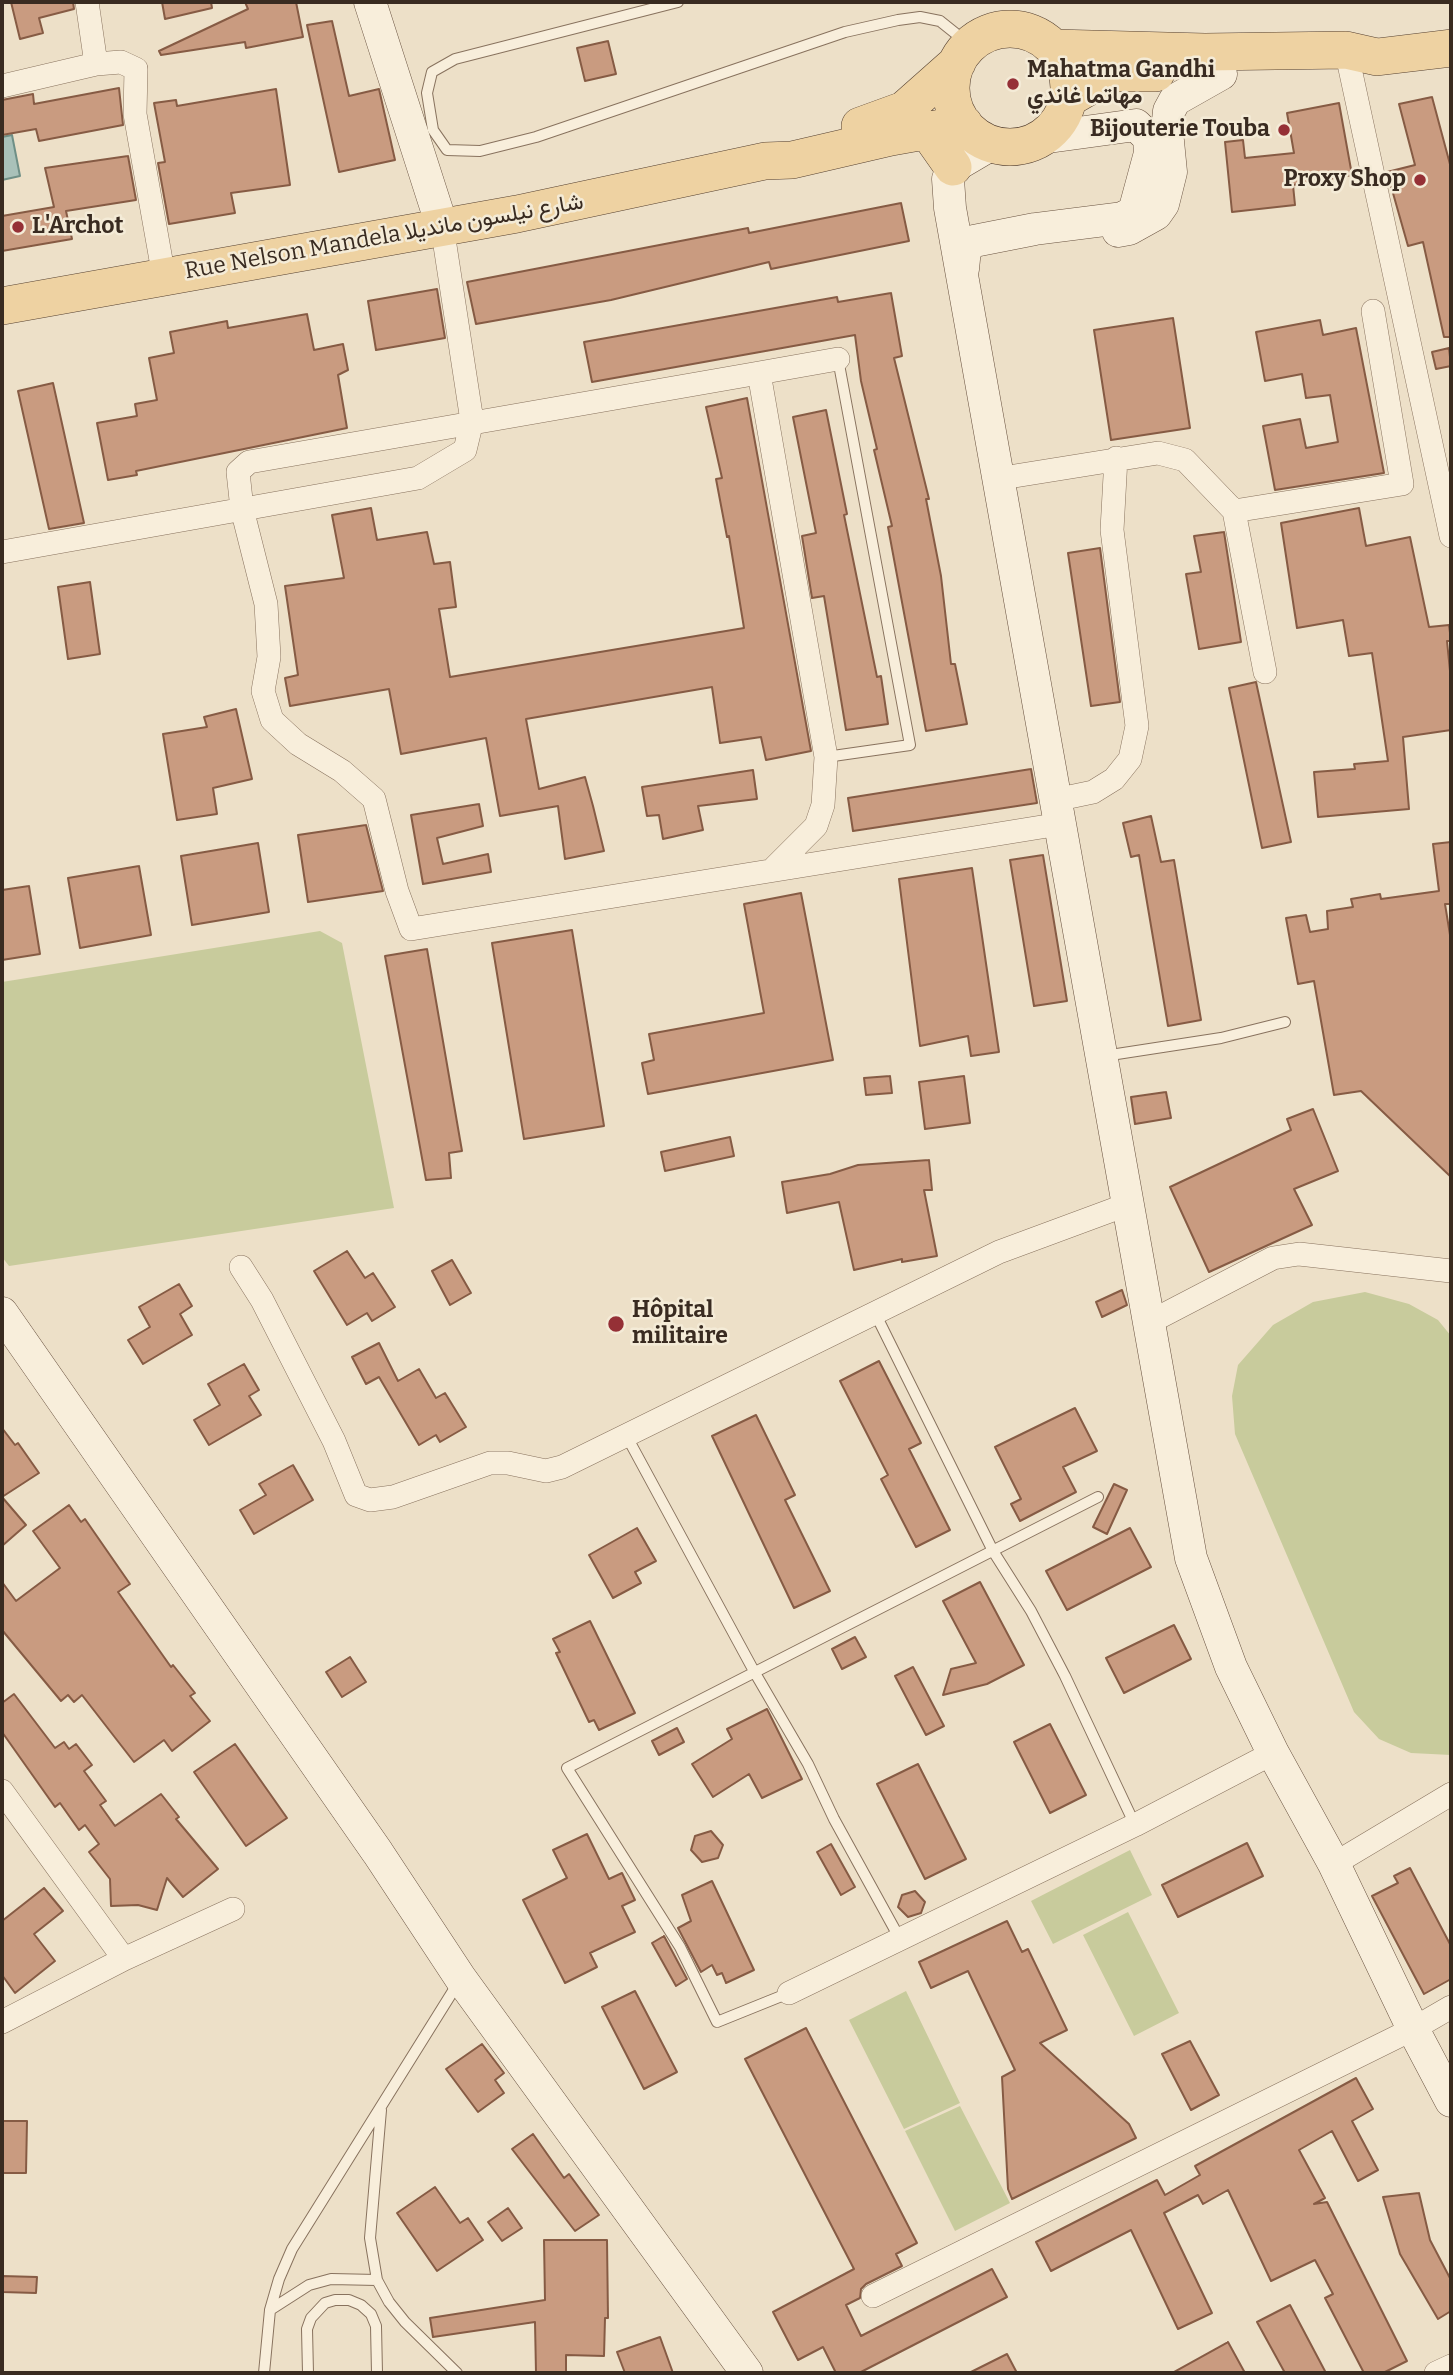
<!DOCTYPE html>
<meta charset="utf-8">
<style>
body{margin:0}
#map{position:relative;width:1453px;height:2375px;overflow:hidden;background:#ede0c8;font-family:Bitter,serif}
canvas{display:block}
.frame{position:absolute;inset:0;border:4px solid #392b21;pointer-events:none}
</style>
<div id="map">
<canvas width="1453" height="2375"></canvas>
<div class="frame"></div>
</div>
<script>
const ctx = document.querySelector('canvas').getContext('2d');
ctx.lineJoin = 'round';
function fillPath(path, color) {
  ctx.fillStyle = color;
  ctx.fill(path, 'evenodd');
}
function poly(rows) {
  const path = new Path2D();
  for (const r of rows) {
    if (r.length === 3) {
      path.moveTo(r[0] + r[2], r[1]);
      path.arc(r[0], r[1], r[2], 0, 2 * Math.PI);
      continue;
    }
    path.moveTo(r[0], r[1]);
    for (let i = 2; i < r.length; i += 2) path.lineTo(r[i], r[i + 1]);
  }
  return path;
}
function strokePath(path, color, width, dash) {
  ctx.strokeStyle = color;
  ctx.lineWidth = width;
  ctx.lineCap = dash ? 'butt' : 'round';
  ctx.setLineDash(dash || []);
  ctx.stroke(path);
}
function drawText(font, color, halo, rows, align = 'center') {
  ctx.font = font + ' Bitter,Vazirmatn,serif';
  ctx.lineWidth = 5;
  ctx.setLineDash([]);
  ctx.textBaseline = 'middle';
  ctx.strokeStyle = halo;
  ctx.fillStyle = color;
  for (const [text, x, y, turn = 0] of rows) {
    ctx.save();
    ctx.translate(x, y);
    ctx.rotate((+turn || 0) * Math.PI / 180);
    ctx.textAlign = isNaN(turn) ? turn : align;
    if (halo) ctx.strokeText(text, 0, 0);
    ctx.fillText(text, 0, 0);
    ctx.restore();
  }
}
const green = poly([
 [320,931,342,943,394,1208,9,1266,2,1257,2,982],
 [1365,1292,1409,1304,1438,1320,1451,1336,1451,1755,1411,1753,1379,1739,1354,1712,1235,1434,1232,1396,1238,1365,1273,1325,1313,1302],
 [1130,1850,1152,1895,1053,1944,1031,1901],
 [1128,1912,1179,2013,1134,2036,1083,1935],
 [906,1991,960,2103,904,2129,849,2020],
 [960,2106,1010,2203,955,2231,905,2131]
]);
const water = poly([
 [12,135,20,176,2,180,2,137,12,135]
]);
const building = poly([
 [11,2,73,2,74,9,39,18,43,33,20,39,11,2],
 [162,2,211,2,212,8,165,19,162,2],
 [245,2,296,2,303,37,246,48,245,42,161,55,159,51,248,9,245,2],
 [332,21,349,96,379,89,395,160,339,172,307,25,332,21],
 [608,41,616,74,585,81,577,48,608,41],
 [119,88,123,125,39,141,36,129,2,135,2,100,33,94,34,104,119,88],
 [276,89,290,185,231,193,235,213,169,224,158,163,165,162,154,103,176,100,177,106,276,89],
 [1432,97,1451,168,1451,337,1444,337,1423,242,1408,246,1387,172,1415,165,1399,104,1432,97],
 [1339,103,1352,175,1293,185,1295,205,1232,212,1225,142,1243,140,1245,158,1294,153,1287,113,1339,103],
 [128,156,136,200,66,211,72,239,2,251,2,216,54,207,45,168,128,156],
 [901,203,909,241,771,269,769,262,611,300,476,324,467,282,748,228,749,233,901,203],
 [437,289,445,338,376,350,368,301,437,289],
 [891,293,902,356,894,358,929,499,926,499,941,576,951,664,955,664,967,724,926,731,888,527,892,526,874,450,877,449,861,381,855,335,592,382,584,342,837,297,838,302,891,293],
 [307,314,314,350,343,344,348,370,338,375,347,428,136,471,137,475,108,480,97,423,137,416,135,404,157,400,149,358,174,353,170,332,227,321,228,328,307,314],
 [1173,318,1190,428,1111,440,1094,330,1173,318],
 [1320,320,1323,335,1356,328,1384,473,1275,490,1263,426,1300,419,1306,448,1338,442,1330,395,1306,398,1302,374,1265,381,1256,332,1320,320],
 [1449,348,1451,366,1436,369,1432,352,1449,348],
 [53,383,84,523,49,529,18,391,53,383],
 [747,398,811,751,766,760,761,737,720,743,712,687,526,719,539,789,585,777,593,806,604,851,565,859,558,806,500,816,486,738,401,754,389,689,290,706,285,678,298,675,285,586,344,578,332,515,371,508,377,540,427,532,434,564,450,562,456,607,439,609,450,677,744,628,729,536,727,537,716,479,722,478,706,407,747,398],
 [826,410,847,514,844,515,877,677,881,676,888,724,846,730,824,596,812,598,802,536,816,533,793,417,826,410],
 [1359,508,1366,546,1410,537,1429,627,1449,625,1451,641,1447,641,1451,681,1451,730,1403,737,1409,809,1318,817,1314,772,1355,769,1354,764,1388,761,1372,653,1349,656,1343,620,1297,628,1281,523,1359,508],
 [1224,532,1241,642,1199,649,1186,574,1201,572,1194,536,1224,532],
 [1100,548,1120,702,1091,706,1068,553,1100,548],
 [90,582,100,654,68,659,58,587,90,582],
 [1256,682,1291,842,1262,848,1229,688,1256,682],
 [236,709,252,779,213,788,217,814,177,820,163,734,207,727,204,717,236,709],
 [1031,769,1037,803,853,831,848,798,1031,769],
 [753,770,757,799,698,806,703,830,663,839,659,815,647,816,642,787,753,770],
 [479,804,483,826,437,838,443,864,488,854,491,872,423,884,411,815,479,804],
 [1151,816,1161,862,1174,860,1201,1020,1168,1026,1139,855,1131,857,1123,823,1151,816],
 [366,825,383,891,308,902,298,835,366,825],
 [1451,842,1451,904,1445,904,1451,941,1451,1177,1361,1091,1334,1095,1314,981,1298,984,1286,918,1306,915,1310,932,1328,929,1327,911,1353,907,1351,899,1380,894,1381,899,1439,891,1433,844,1451,842],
 [258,843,269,912,192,925,181,856,258,843],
 [1043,855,1067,1001,1034,1006,1010,860,1043,855],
 [139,866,151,935,80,948,68,878,139,866],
 [972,868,999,1052,971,1056,968,1036,920,1046,899,879,972,868],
 [29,886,40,954,2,960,2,890,29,886],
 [801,893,833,1060,648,1094,642,1063,654,1060,649,1034,764,1013,744,904,801,893],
 [572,930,604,1126,524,1139,492,943,572,930],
 [427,949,462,1151,449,1153,451,1178,426,1180,385,956,427,949],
 [890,1076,892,1093,866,1095,864,1078,890,1076],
 [964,1076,970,1123,925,1129,919,1082,964,1076],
 [1166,1092,1171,1118,1135,1124,1131,1097,1166,1092],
 [1313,1109,1338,1171,1294,1189,1312,1225,1209,1272,1170,1187,1291,1130,1287,1119,1313,1109],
 [730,1137,734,1156,665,1171,661,1152,730,1137],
 [929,1160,932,1190,924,1190,937,1256,902,1262,902,1259,854,1270,839,1202,787,1213,782,1182,830,1174,858,1165,929,1160],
 [347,1251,365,1278,373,1273,395,1307,372,1321,367,1313,347,1325,314,1271,347,1251],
 [452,1260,471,1293,450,1305,432,1271,452,1260],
 [179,1284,192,1306,180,1314,192,1335,143,1364,128,1340,150,1327,139,1307,179,1284],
 [1122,1290,1127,1305,1102,1317,1096,1302,1122,1290],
 [379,1343,398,1381,419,1369,436,1398,445,1393,466,1427,440,1442,436,1435,419,1445,379,1377,366,1384,352,1357,379,1343],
 [879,1361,921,1443,909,1449,950,1530,916,1547,881,1479,888,1475,840,1381,879,1361],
 [244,1364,259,1390,249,1396,261,1415,209,1445,194,1420,220,1405,208,1384,244,1364],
 [1075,1408,1097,1451,1063,1467,1076,1492,1020,1521,1011,1504,1021,1499,995,1447,1075,1408],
 [756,1415,795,1495,785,1500,830,1591,794,1608,712,1436,756,1415],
 [2,1428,15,1445,18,1443,39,1473,2,1497,2,1428],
 [293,1465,313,1500,254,1534,240,1510,266,1495,259,1484,293,1465],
 [1114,1484,1127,1490,1107,1534,1093,1527,1114,1484],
 [2,1497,26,1525,2,1546,2,1497],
 [69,1505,81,1522,85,1519,130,1584,118,1592,171,1667,173,1665,195,1693,190,1696,210,1721,172,1751,164,1740,134,1762,82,1695,74,1702,68,1695,61,1701,2,1630,2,1582,16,1601,60,1568,33,1531,69,1505],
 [637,1528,656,1561,635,1572,641,1583,613,1598,589,1555,637,1528],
 [1130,1528,1151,1567,1067,1610,1046,1571,1130,1528],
 [980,1582,1024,1665,987,1684,943,1695,951,1669,976,1663,943,1601,980,1582],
 [590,1621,635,1713,599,1730,594,1720,589,1722,556,1653,560,1652,553,1639,590,1621],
 [1174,1625,1191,1659,1124,1693,1106,1658,1174,1625],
 [855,1637,866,1657,842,1669,832,1649,855,1637],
 [350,1657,366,1682,342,1697,326,1672,350,1657],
 [913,1667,944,1726,926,1735,895,1676,913,1667],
 [14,1694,55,1748,64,1742,69,1749,76,1744,92,1765,84,1771,106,1801,100,1805,115,1826,161,1794,179,1817,176,1819,218,1869,183,1897,167,1878,157,1910,138,1905,111,1906,110,1879,89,1852,99,1844,85,1825,79,1830,60,1803,55,1807,2,1732,2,1703,14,1694],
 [767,1709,802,1779,762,1798,749,1774,713,1797,692,1764,732,1739,727,1729,767,1709],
 [1050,1724,1086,1795,1050,1813,1014,1742,1050,1724],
 [677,1728,684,1742,659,1755,652,1741,677,1728],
 [235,1744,287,1818,246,1846,194,1772,235,1744],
 [918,1764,966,1859,925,1879,877,1784,918,1764],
 [711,1831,723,1845,718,1858,702,1862,691,1850,695,1836,711,1831],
 [587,1834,609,1879,622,1873,635,1900,622,1906,635,1932,590,1953,597,1967,565,1983,523,1900,567,1878,553,1850,587,1834],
 [1247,1843,1263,1876,1178,1917,1162,1885,1247,1843],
 [831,1844,855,1887,841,1895,817,1852,831,1844],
 [1410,1868,1451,1946,1451,1979,1424,1994,1372,1896,1398,1883,1394,1876,1410,1868],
 [712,1881,754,1970,726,1983,722,1973,717,1975,712,1965,701,1972,678,1928,691,1921,682,1895,712,1881],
 [44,1888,63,1911,34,1934,55,1961,15,1993,2,1975,2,1921,44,1888],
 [915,1891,925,1902,921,1913,908,1917,898,1907,902,1895,915,1891],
 [1007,1921,1022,1952,1028,1949,1067,2030,1040,2043,1129,2124,1136,2138,1012,2199,1008,2189,1002,2077,1015,2070,968,1971,931,1988,919,1962,1007,1921],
 [664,1936,687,1979,676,1986,652,1943,664,1936],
 [635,1991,677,2072,644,2089,602,2007,635,1991],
 [806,2028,917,2243,896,2254,902,2266,866,2284,861,2289,860,2298,846,2305,861,2336,992,2269,1007,2297,859,2373,836,2373,823,2347,798,2360,773,2312,854,2269,745,2059,806,2028],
 [1190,2041,1219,2095,1191,2110,1162,2054,1190,2041],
 [482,2044,504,2073,495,2080,504,2093,478,2112,446,2069,482,2044],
 [1356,2078,1373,2109,1352,2121,1378,2170,1358,2181,1332,2131,1299,2150,1325,2198,1314,2204,1327,2202,1407,2361,1383,2373,1364,2373,1325,2298,1333,2294,1315,2260,1271,2281,1228,2190,1203,2204,1198,2195,1164,2213,1212,2313,1178,2329,1131,2230,1051,2271,1036,2242,1157,2180,1165,2195,1200,2175,1195,2166,1356,2078],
 [2,2121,27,2121,26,2173,2,2173,2,2121],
 [533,2134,564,2178,569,2174,599,2215,575,2231,512,2149,533,2134],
 [435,2187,460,2223,468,2218,483,2240,437,2271,397,2213,435,2187],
 [1419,2193,1430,2240,1451,2280,1451,2311,1438,2319,1400,2254,1383,2197,1419,2193],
 [508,2208,522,2228,502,2241,488,2222,508,2208],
 [544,2240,607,2240,608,2318,605,2318,604,2356,566,2355,566,2373,536,2373,535,2322,433,2337,430,2318,545,2300,544,2240],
 [2,2276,37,2277,36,2293,2,2292,2,2276],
 [1290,2305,1326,2373,1285,2373,1257,2322,1290,2305],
 [660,2337,673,2373,625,2373,617,2352,660,2337],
 [1228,2342,1245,2373,1172,2373,1228,2342],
 [1007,2354,1017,2373,969,2373,1007,2354]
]);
const lane = poly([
 [678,2,455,59,432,72,427,93,433,130,447,150,480,151,536,137,845,32,898,20,920,17,940,21,970,45],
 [826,757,910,745,838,359],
 [1104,1056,1221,1038,1285,1022],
 [875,1313,993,1551,1031,1611,1065,1676,1135,1825],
 [626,1435,755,1673,808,1764,834,1819,900,1939],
 [789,1993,717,2022,680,1947,567,1768,1098,1497],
 [381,2110,370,2238,377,2280,389,2302,405,2322,457,2373],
 [270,2310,309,2285,331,2279,377,2280],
 [264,2373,270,2310,279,2279,292,2249,458,1983],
 [308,2373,307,2329,311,2318,325,2303,335,2300,349,2300,361,2305,371,2314,376,2326,377,2373]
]);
const street = poly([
 [1346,50,1451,536],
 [96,64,121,62,136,69,135,114,164,277],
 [2,86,96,64,87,2],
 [759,373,838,359],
 [996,479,1158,453,1185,460,1234,511,1265,672],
 [1234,511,1402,484,1373,311],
 [2,552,418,478,465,450,472,421,442,226],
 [1055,800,1093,792,1114,779,1130,759,1137,726,1112,530,1116,458],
 [775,867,816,826,823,805,826,757,759,373,249,462,238,472,242,509,266,604,269,657,263,691,272,720,298,744,342,771,374,799,397,891,411,929,1060,824],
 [241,1267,262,1300,334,1441,356,1495,370,1500,393,1497,490,1463,508,1463,546,1471,562,1467,999,1252,1126,1205],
 [1150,1322,1273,1258,1299,1254,1451,1271],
 [2,1791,124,1959,233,1909],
 [1334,1864,1451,1794],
 [789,1993,1135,1825,1273,1753],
 [2,2022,124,1959],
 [873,2296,1413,2029,1451,2007],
 [1436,2373,1451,2366]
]);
const secondary = poly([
 [370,2,442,226],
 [992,144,953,167,948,179,950,208,1191,1558,1231,1667,1273,1753,1334,1864,1413,2029,1451,2101],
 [1118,231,1129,229,1156,214,1163,204,1171,172,1167,131,1169,111,1175,100,1221,74],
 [963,269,965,249,974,241,1035,229,1122,218,1134,212,1150,153,1149,138,1136,125,1041,138],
 [2,1313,378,1853,461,1979,747,2373]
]);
const primary = poly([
 [1010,88,59],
 [1054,48,1205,52,1346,50,1377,57,1451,48],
 [1069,98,1112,73,1156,73],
 [860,126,904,110,957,63],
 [927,130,953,167],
 [2,306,517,214,765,161,792,160,891,137,964,124]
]);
const markers = [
 [1013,84,7,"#953036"],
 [1284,130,7,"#953036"],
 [1420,180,7,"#953036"],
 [18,227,7,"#953036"],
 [616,1324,9,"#953036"]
];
const poiNames = [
 ["Mahatma Gandhi",1027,71],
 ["مهاتما غاندي",1027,97],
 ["Bijouterie Touba",1270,130,"right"],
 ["Proxy Shop",1406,180,"right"],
 ["L'Archot",32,227],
 ["Hôpital",632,1311],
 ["militaire",632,1337]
];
const streetNames = [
 ["Rue Nelson Mandela شارع نيلسون مانديلا",384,237,-10]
];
fillPath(green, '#c8cb9c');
fillPath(water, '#a9c1b9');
strokePath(water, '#6f8f86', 2);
fillPath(building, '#c99b80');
strokePath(building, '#865b44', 2);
strokePath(lane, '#88725e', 12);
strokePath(street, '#88725e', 24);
strokePath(secondary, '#6a5341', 33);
strokePath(primary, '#564131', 38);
strokePath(lane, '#f8eedb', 10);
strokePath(street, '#f8eedb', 23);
strokePath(secondary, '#f8eedb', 32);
strokePath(primary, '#eed2a2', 37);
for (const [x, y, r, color] of markers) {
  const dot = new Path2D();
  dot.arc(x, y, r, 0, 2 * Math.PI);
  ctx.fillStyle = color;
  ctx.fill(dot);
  strokePath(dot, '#f4ebd7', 2.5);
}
drawText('bold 23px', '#392b21', '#f4ebd7', poiNames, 'left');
drawText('23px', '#392b21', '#f4ebd7', streetNames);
</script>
